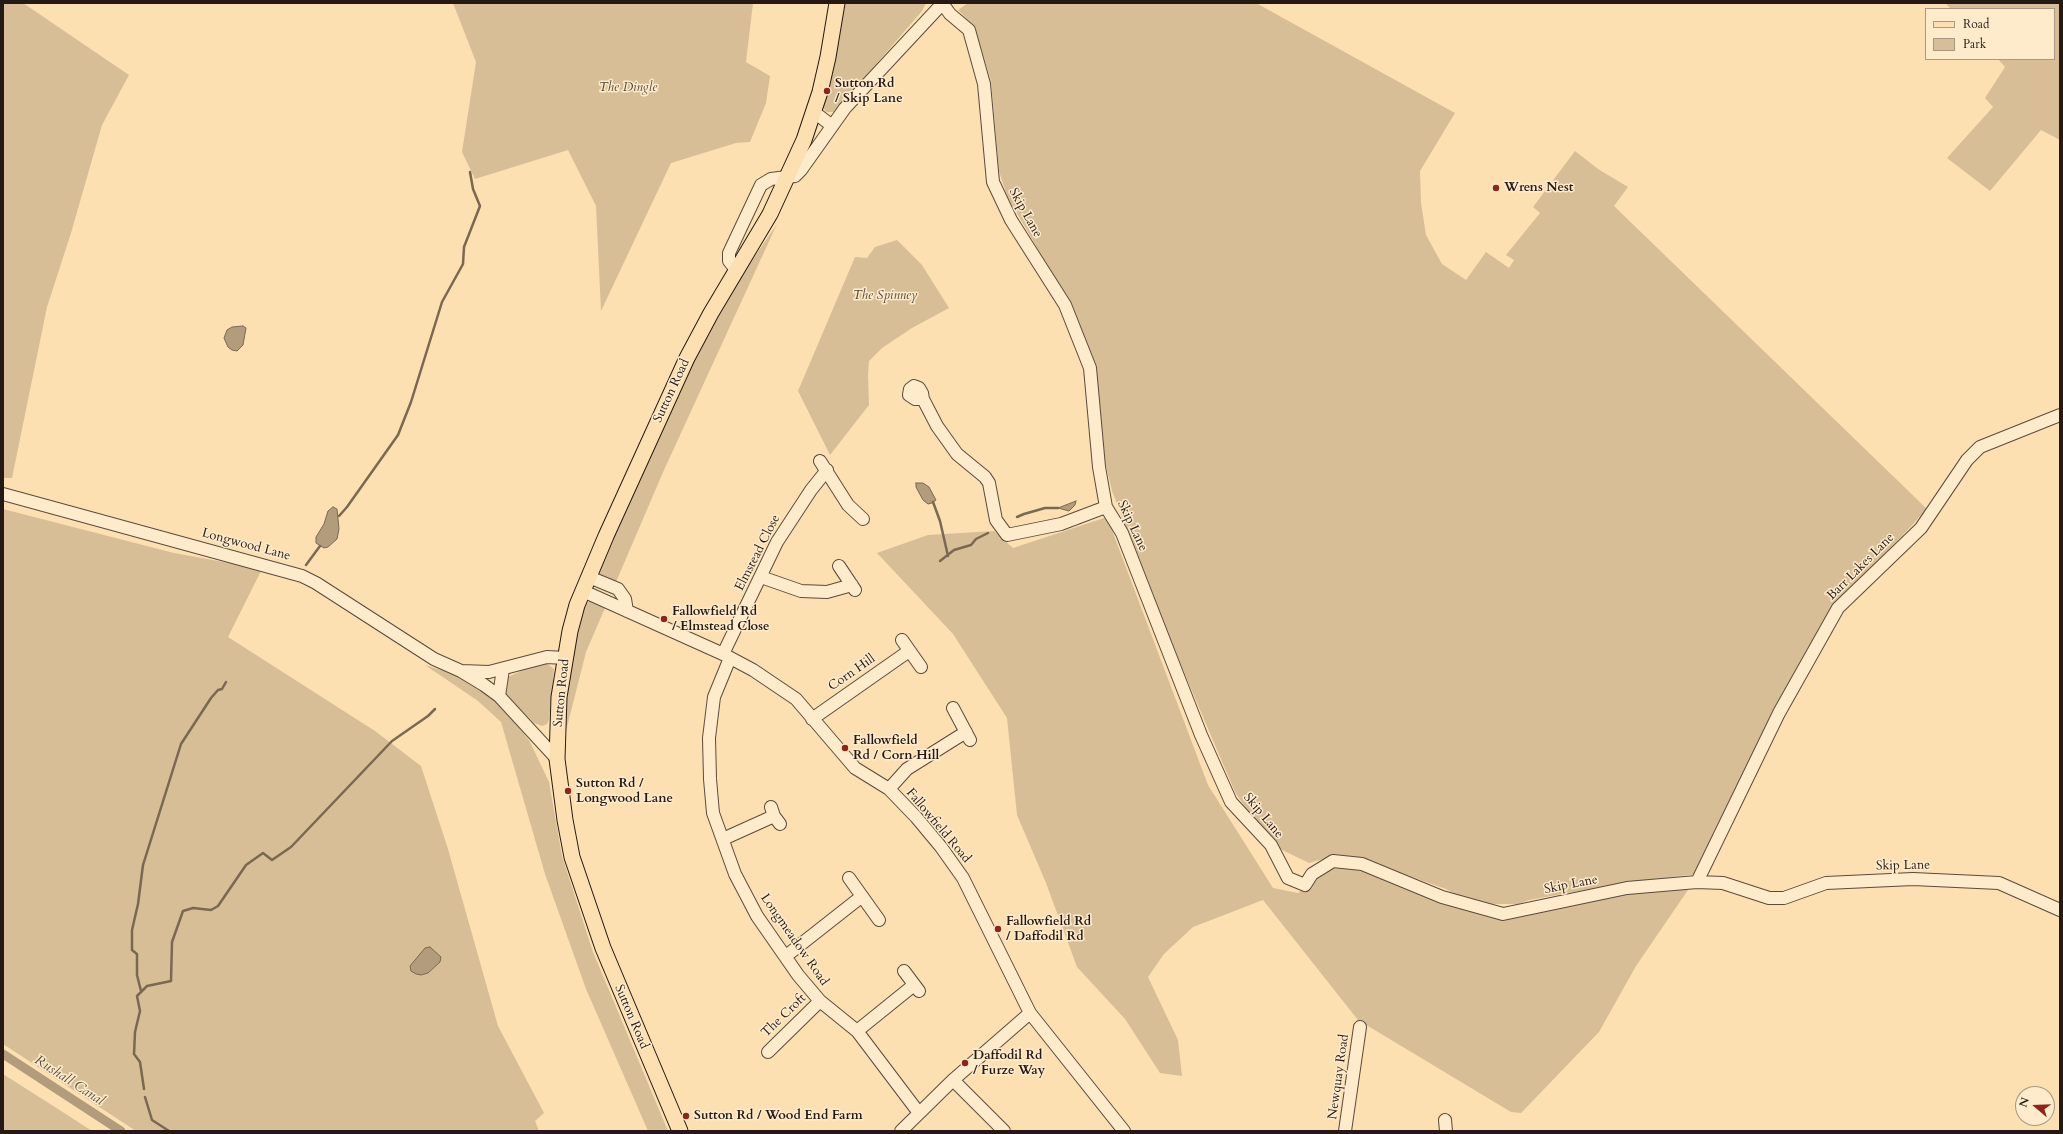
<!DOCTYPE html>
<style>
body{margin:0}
#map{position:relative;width:2063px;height:1134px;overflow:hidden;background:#fce0b1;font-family:Cardo,serif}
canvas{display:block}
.frame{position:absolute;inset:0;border:4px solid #251915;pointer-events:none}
.legend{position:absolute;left:1925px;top:8px;width:130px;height:52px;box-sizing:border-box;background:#fdebcc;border:1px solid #a79783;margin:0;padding:5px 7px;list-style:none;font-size:12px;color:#251915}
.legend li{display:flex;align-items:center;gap:8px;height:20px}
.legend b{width:20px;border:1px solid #a79783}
.north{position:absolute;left:2015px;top:1086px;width:40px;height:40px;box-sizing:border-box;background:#fdebcc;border:1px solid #a79783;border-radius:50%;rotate:289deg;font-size:11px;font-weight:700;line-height:16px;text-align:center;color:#251915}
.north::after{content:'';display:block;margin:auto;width:14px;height:18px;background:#8f2418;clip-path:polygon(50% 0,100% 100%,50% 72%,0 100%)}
</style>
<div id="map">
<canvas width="2063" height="1134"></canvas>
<div class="frame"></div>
<ul class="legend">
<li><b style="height:5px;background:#fce0b1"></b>Road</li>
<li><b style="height:11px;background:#d7be96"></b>Park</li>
</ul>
<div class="north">N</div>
</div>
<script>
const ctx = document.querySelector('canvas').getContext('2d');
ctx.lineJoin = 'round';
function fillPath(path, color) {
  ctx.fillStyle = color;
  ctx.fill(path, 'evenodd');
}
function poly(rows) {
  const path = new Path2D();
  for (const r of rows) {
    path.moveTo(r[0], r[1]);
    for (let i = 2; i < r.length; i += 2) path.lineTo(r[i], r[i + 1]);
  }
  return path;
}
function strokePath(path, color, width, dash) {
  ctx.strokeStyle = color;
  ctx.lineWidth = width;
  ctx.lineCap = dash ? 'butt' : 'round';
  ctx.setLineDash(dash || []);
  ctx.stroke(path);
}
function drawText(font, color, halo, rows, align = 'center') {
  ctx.font = font + ' Cardo,serif';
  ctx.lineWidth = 3;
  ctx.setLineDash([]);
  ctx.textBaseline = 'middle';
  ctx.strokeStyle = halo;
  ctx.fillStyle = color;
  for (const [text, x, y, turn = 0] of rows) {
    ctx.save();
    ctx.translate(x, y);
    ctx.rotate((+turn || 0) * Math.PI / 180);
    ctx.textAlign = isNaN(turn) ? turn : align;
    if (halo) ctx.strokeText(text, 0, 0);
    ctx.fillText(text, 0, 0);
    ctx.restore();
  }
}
const green = poly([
 [3,3,23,3,129,75,102,125,71,233,47,307,12,478,3,478],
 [453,3,753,3,746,62,770,76,766,103,750,142,736,143,671,163,601,311,596,206,568,150,475,179,462,152,476,62],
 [843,3,926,3,922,11,835,112,826,112,822,106],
 [968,3,1256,3,1455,113,1420,171,1421,203,1426,235,1442,264,1466,280,1486,252,1509,268,1514,260,1506,255,1540,213,1533,207,1575,151,1598,169,1628,187,1614,206,1927,509,1865,576,1835,605,1696,874,1625,883,1529,900,1518,904,1471,904,1446,889,1366,861,1333,856,1309,863,1282,850,1261,831,1235,792,1175,651,1112,491,1103,453,1094,361,1064,294,1007,196,999,171,991,81,974,26,958,10],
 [1945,3,2060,3,2060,140,2041,130,1990,191,1947,158,1993,107,1985,98,2005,67,1998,59,2054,59,2054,9,1951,9],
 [777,224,664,470,616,582,600,577,595,573,714,316],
 [897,240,922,265,949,308,912,328,882,348,869,361,868,375,869,405,830,455,798,391,855,257,867,258,875,247],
 [3,509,174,553,262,569,228,637,375,731,421,766,448,849,498,1026,544,1113,535,1121,539,1131,136,1131,3,1044],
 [1107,517,1208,785,1273,888,1298,893,1333,866,1361,868,1498,917,1627,892,1690,887,1636,966,1599,1032,1521,1113,1511,1112,1358,1020,1263,900,1193,927,1164,954,1148,977,1178,1040,1182,1076,1160,1073,1125,1019,1077,967,1046,883,1017,815,1007,718,953,634,877,553,928,535,994,531,1013,548],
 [590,601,605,608,586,652,565,735,566,688,583,605],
 [539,663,546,663,554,669,549,720,547,724,542,726,534,723,504,692,508,677],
 [425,665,466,678,487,692,512,718,530,742,549,782,562,856,593,952,668,1131,648,1131,586,989,545,874,501,722,478,701],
 [3,1074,58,1109,92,1131,3,1131]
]);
const water = poly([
 [243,326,246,328,243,345,237,351,232,350,228,347,224,338,227,330,232,327,243,326],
 [916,483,923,483,929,487,936,500,932,503,928,504,923,500,916,487,916,483],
 [1076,501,1075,505,1069,511,1058,508,1076,501],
 [333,507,337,509,339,529,337,539,328,547,324,548,316,543,316,537,324,524,328,511,333,507],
 [430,947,441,957,440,962,428,973,421,975,416,974,411,971,410,966,425,948,430,947]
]);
const stream = poly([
 [933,502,940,521,948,556],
 [339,516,347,507,398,435,411,402,442,302,463,264,464,247,480,206,473,189,470,172],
 [1017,517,1024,514,1045,508,1058,508],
 [940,561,954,550,971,545,976,539,988,533],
 [306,565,320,546],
 [141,991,137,975,137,954,132,950,132,930,138,904,143,865,181,744,211,698,218,690,222,689,226,682],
 [144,1089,140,1062,134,1054,135,1032,140,1011,137,996,147,986,171,981,172,942,183,911,193,908,211,910,218,906,246,865,263,853,272,860,291,847,392,741,428,716,435,709],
 [145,1097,152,1120,169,1131]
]);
const canal = poly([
 [3,1054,121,1131]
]);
const minor = poly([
 [942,3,950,14,969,30,984,84,993,182,1011,220,1065,305,1090,368,1099,467,1106,507,1122,533,1201,735,1231,802,1271,845,1288,878,1305,885,1312,874,1333,861,1362,864,1442,897,1503,914,1627,888,1697,882,1723,883,1769,898,1784,898,1826,883,1913,879,1999,883,2060,910],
 [814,112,831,125],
 [737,271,729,261,729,253,761,185,771,179,795,176,801,170,845,108,942,4],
 [923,399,922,393,919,388,914,386,910,389,909,395,915,399,923,399,937,426,957,454,985,477,989,483,996,520,1007,535,1061,524,1106,507],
 [820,461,848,505,863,519],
 [3,494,302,576,316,583,434,659,461,671,484,685,499,696,557,759],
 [839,566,855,590],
 [589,577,618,589,625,599,627,611],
 [761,577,801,591,827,592,852,585],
 [583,591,723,654,753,670,796,699,855,768,889,789,916,817,941,847,963,878,1030,1013,1124,1131],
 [902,640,921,667],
 [723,654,777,542,811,490,827,470],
 [730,658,714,697,709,738,710,779,713,813,735,874,757,916,798,975,820,1001,857,1031,919,1113],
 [462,671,489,672,547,657,565,658],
 [499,696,503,669],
 [953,708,970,740],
 [812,719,909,651],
 [889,789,907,769,966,732],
 [771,807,774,816,780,824],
 [723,839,774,816],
 [849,878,879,920],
 [1697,882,1779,713,1838,608,1921,528,1967,460,1980,447,2060,415],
 [786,956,861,897],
 [904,971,919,991],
 [857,1031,914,985],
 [768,1052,820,1001],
 [953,1080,1004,1131],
 [1445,1120,1446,1131],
 [901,1131,953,1080,1030,1013],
 [1345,1131,1360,1027]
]);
const major = poly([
 [680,1131,603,948,572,857,565,820,557,759,559,697,570,631,577,605,606,536,687,358,711,313,770,214,804,140,820,92,828,57,837,3]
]);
const markers = [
 [827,91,4,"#8f2418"],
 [1496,188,4,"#8f2418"],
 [664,619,4,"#8f2418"],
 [845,748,4,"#8f2418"],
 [568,791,4,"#8f2418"],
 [998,929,4,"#8f2418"],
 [965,1063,4,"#8f2418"],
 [686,1116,4,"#8f2418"]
];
const poiNames = [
 ["Sutton Rd",835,84],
 ["/ Skip Lane",835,99],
 ["Wrens Nest",1504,188],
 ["Fallowfield Rd",672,612],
 ["/ Elmstead Close",672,627],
 ["Fallowfield",853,741],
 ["Rd / Corn Hill",853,756],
 ["Sutton Rd /",576,784],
 ["Longwood Lane",576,799],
 ["Fallowfield Rd",1006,922],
 ["/ Daffodil Rd",1006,937],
 ["Daffodil Rd",973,1056],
 ["/ Furze Way",973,1071],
 ["Sutton Rd / Wood End Farm",694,1116]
];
const parkNames = [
 ["The Dingle",628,88],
 ["The Spinney",885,296]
];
const streetNames = [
 ["Skip Lane",1025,213,61],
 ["Sutton Road",672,391,-65],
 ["Skip Lane",1132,526,65],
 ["Longwood Lane",246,545,15],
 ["Elmstead Close",758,553,-63],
 ["Barr Lakes Lane",1861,567,-45],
 ["Corn Hill",852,673,-35],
 ["Sutton Road",562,693,-84],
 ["Skip Lane",1263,816,50],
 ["Fallowfield Road",938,826,50],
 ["Skip Lane",1903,866,-1],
 ["Skip Lane",1571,885,-11],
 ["Longmeadow Road",794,940,55],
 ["The Croft",784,1016,-44],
 ["Sutton Road",631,1017,67],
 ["Newquay Road",1339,1077,-82]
];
const waterNames = [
 ["Rushall Canal",69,1081,33]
];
fillPath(green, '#d7be96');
fillPath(water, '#b39c7c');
strokePath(water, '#7a6853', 1);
strokePath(stream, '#7a6853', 2.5);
strokePath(canal, '#b39c7c', 9);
strokePath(minor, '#5b4b3c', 14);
strokePath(major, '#251915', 17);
strokePath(minor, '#fdebcc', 12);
strokePath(major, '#fce0b1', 15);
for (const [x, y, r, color] of markers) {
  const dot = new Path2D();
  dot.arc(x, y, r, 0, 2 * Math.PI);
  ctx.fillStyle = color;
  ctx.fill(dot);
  strokePath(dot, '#fdebcc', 1.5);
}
drawText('bold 13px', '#251915', '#fdebcc', poiNames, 'left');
drawText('italic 13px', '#5a4b3c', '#fdebcc', parkNames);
drawText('13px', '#251915', '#fdebcc', streetNames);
drawText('italic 14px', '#5e4d3e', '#fdebcc', waterNames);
</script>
